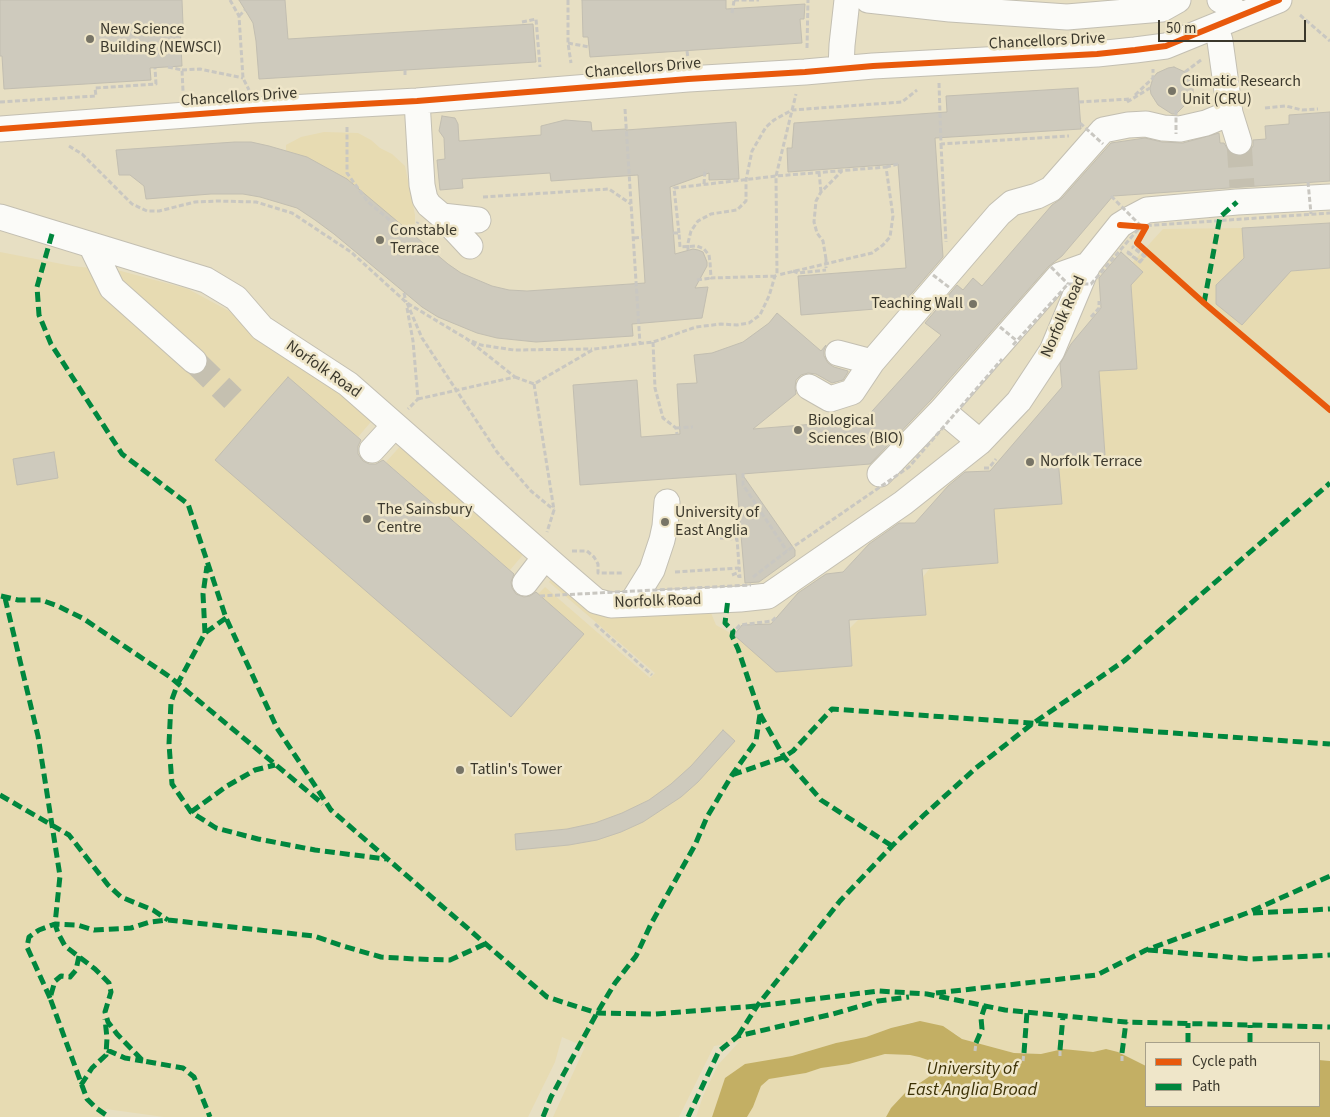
<!DOCTYPE html>
<style>
body{margin:0}
#map{position:relative;width:1330px;height:1117px;overflow:hidden;background:#e7e2d1;font-family:"Source Sans 3",sans-serif}
canvas{display:block}
.legend{position:absolute;left:1145px;top:1042px;width:175px;height:65px;box-sizing:border-box;background:#efe6c9;border:1px solid #a7a08a;margin:0;padding:6px 9px;list-style:none;font-size:15px;color:#3b382c}
.legend li{display:flex;align-items:center;gap:10px;height:25px}
.legend b{width:25px;border:1px solid #a7a08a}
.scale{position:absolute;left:1158px;top:20px;width:148px;height:22px;box-sizing:border-box;border:2px solid #3b382c;border-top:0;padding-left:6px;font-size:15px;line-height:18px;white-space:nowrap;color:#3b382c;-webkit-text-stroke:4px #efe6c9;paint-order:stroke}
</style>
<div id="map">
<canvas width="1330" height="1117"></canvas>
<ul class="legend">
<li><b style="height:6px;background:#e8590c"></b>Cycle path</li>
<li><b style="height:6px;background:#00873e"></b>Path</li>
</ul>
<div class="scale">50 m</div>
</div>
<script>
const ctx = document.querySelector('canvas').getContext('2d');
ctx.lineJoin = 'round';
function fillPath(path, color) {
  ctx.fillStyle = color;
  ctx.fill(path, 'evenodd');
}
function poly(rows) {
  const path = new Path2D();
  for (const r of rows) {
    path.moveTo(r[0], r[1]);
    for (let i = 2; i < r.length; i += 2) path.lineTo(r[i], r[i + 1]);
  }
  return path;
}
function strokePath(path, color, width, dash) {
  ctx.strokeStyle = color;
  ctx.lineWidth = width;
  ctx.lineCap = dash ? 'butt' : 'round';
  ctx.setLineDash(dash || []);
  ctx.stroke(path);
}
function drawText(font, color, halo, rows, align = 'center') {
  ctx.font = font + ' "Source Sans 3",sans-serif';
  ctx.lineWidth = 5;
  ctx.setLineDash([]);
  ctx.textBaseline = 'middle';
  ctx.strokeStyle = halo;
  ctx.fillStyle = color;
  for (const [text, x, y, turn = 0] of rows) {
    ctx.save();
    ctx.translate(x, y);
    ctx.rotate((+turn || 0) * Math.PI / 180);
    ctx.textAlign = isNaN(turn) ? turn : align;
    if (halo) ctx.strokeText(text, 0, 0);
    ctx.fillText(text, 0, 0);
    ctx.restore();
  }
}
const built = poly([
 [0,0,1330,0,1330,1117,0,1117],
 [1146,1043,1319,1043,1319,1106,1146,1106]
]);
const green = poly([
 [324,132,358,133,371,140,380,148,392,154,405,166,415,215,415,224,404,229,286,158,286,145,301,137],
 [1242,228,1244,258,1216,285,1216,304,1291,271,1330,268,1330,1061,1319,1060,1319,1043,1146,1043,1146,1066,1118,1052,1106,1049,1093,1052,1041,1054,1014,1053,962,1039,956,1034,913,1022,891,1028,866,1037,836,1043,792,1056,770,1060,725,1078,712,1117,696,1117,703,1096,718,1065,739,1042,714,1046,679,1117,553,1117,585,1047,562,1037,555,1062,528,1117,164,1117,106,1109,103,1117,0,1117,0,252,72,266,121,271,188,289,229,311,253,332,375,417,358,437,288,378,506,713,511,717,583,634,538,594,545,587,650,678,655,673,549,582,556,574,594,606,709,608,716,625,734,635,776,671,852,666,850,628,858,620,925,615,923,577,930,568,998,563,994,509,1062,504,1059,466,1066,458,1105,455,1099,371,1137,369,1123,303,1132,263,1163,229],
 [723,730,735,741,698,782,681,797,643,822,621,832,597,840,569,845,516,850,516,834,567,829,595,823,622,813,649,800,671,784,691,766],
 [404,442,527,550,510,570,386,462],
 [885,1054,910,1055,919,1057,928,1060,936,1067,936,1072,905,1093,891,1108,886,1117,747,1117,753,1107,761,1086,769,1079,806,1073,821,1068,849,1064]
]);
const water = poly([
 [920,1021,943,1026,962,1039,1014,1053,1041,1054,1063,1049,1093,1052,1106,1049,1118,1052,1146,1066,1146,1106,1319,1106,1319,1060,1330,1061,1330,1117,886,1117,891,1108,905,1093,936,1072,936,1067,928,1060,919,1057,910,1055,885,1054,849,1064,821,1068,806,1073,769,1079,761,1086,753,1107,747,1117,712,1117,725,1078,745,1064,792,1056,836,1043,866,1037,891,1028]
]);
const building = poly([
 [0,0,182,0,183,25,180,25,182,66,150,68,151,80,4,89,2,56,0,56,0,0],
 [239,0,285,0,288,39,533,24,536,62,259,79,256,41,253,23,239,0],
 [582,0,726,0,726,9,805,4,804,19,800,19,802,43,590,57,588,37,583,37,582,0],
 [1174,67,1185,72,1190,78,1193,85,1193,94,1189,101,1176,114,1172,114,1158,105,1151,94,1150,88,1153,78,1157,73,1168,68,1174,67],
 [1078,88,1081,129,935,138,943,257,900,307,801,315,798,276,906,268,898,164,788,172,787,148,792,148,794,123,947,112,946,96,1078,88],
 [1330,112,1330,181,1113,196,1062,256,1049,266,931,400,870,464,742,474,795,550,795,556,759,582,745,583,736,474,580,485,573,385,637,380,641,437,680,434,677,384,697,383,694,355,712,353,743,342,769,323,777,313,821,351,826,345,824,350,824,356,828,363,834,367,848,371,848,372,843,380,832,383,816,374,808,373,801,375,796,380,795,388,796,394,753,429,864,420,941,335,925,323,957,285,963,290,973,278,982,286,1052,205,1062,198,1111,143,1145,138,1162,142,1183,143,1219,133,1220,143,1224,143,1230,153,1235,156,1243,156,1250,151,1253,146,1253,140,1266,139,1265,126,1289,124,1289,115,1330,112],
 [442,116,455,118,458,124,459,141,541,135,541,126,565,120,591,122,592,131,626,129,626,130,736,122,739,179,709,180,709,173,670,187,675,254,693,249,698,250,703,252,707,262,707,266,695,288,708,287,702,318,632,324,633,336,536,342,497,338,477,333,438,317,422,307,334,234,315,220,297,208,260,197,243,194,211,194,146,199,144,186,130,175,119,175,116,150,235,142,251,142,269,146,307,157,347,179,448,264,461,273,492,286,509,290,527,291,645,283,638,175,551,181,550,173,462,179,463,188,440,190,437,160,445,159,444,138,439,131,442,116],
 [1330,223,1330,268,1291,271,1242,325,1216,304,1216,285,1244,258,1242,228,1330,223],
 [1121,252,1143,272,1131,285,1137,369,1099,371,1105,455,1058,459,1062,504,994,509,998,563,922,569,926,615,849,620,852,666,776,672,734,635,742,625,771,624,798,593,826,574,843,572,869,544,899,523,915,523,948,486,965,472,990,471,1062,387,1060,364,1071,344,1101,308,1099,278,1121,252],
 [288,377,361,440,358,446,358,454,363,461,369,464,376,464,383,460,514,574,511,582,512,588,516,594,524,597,530,596,536,592,584,634,511,717,215,460,288,377],
 [54,452,58,478,17,485,13,459,54,452],
 [723,730,735,741,698,782,681,797,643,822,621,832,597,840,569,845,516,850,515,834,567,829,595,823,622,813,649,800,671,784,691,766,723,730]
]);
const minorTunnel = poly([
 [1239,142,1242,187],
 [194,361,233,399]
]);
const path = poly([
 [230,0,239,16,243,78,249,90],
 [568,0,568,43,571,63],
 [734,0,759,0],
 [732,13,734,1],
 [1300,15,1330,41],
 [239,16,245,10],
 [522,22,536,19,540,67],
 [568,43,589,47],
 [807,48,808,0],
 [687,51,688,58],
 [168,67,182,70,183,91],
 [182,70,200,69,243,78],
 [405,70,405,77],
 [1185,72,1201,60],
 [939,83,941,144,1069,136],
 [1135,95,1153,78,1153,69],
 [0,102,96,96,95,88,156,84,155,68],
 [1079,102,1131,99],
 [1127,102,1150,88],
 [1265,108,1286,106,1302,110,1318,109],
 [625,109,640,344],
 [347,127,347,173,368,202,409,236,418,222],
 [941,144,946,242],
 [69,146,82,154,132,204,147,211,159,211,195,202,218,201,256,202,292,213,351,252,407,303,467,339,515,377,418,399],
 [886,167,898,164],
 [819,172,821,192],
 [704,184,705,169],
 [483,197,609,189,631,204],
 [673,233,679,233,680,247,697,246,704,249,709,255,710,262,711,278,775,276],
 [679,233,674,188,776,176,886,167,893,216,890,237,883,245,872,253,778,275],
 [634,238,643,237],
 [688,243,691,231,698,221,711,214,737,210,746,201,746,180,752,151,766,127,774,120,792,110,902,102,917,90],
 [1129,251,1128,253,1140,262,1144,256,1132,247],
 [1128,252,1140,262,1145,256,1133,247,1134,246],
 [826,259,823,241,817,233,814,222,816,201,821,192,842,171],
 [793,271,798,273,826,270],
 [697,280,711,278],
 [404,293,406,302],
 [407,303,422,338,497,452,531,491,554,510],
 [407,308,413,341,418,399,408,409],
 [1091,317,1099,308,1099,301],
 [472,341,481,345,514,350,592,349],
 [653,342,655,388,663,418,676,428,677,434],
 [515,377,534,384,594,349,653,342,696,327,721,324,737,325,749,323,760,315,769,296,775,276,777,275,776,176,796,94],
 [534,384,554,510,547,532],
 [676,428,693,427],
 [984,468,989,468,996,459],
 [743,473,743,485,787,551],
 [720,538,737,539,740,578],
 [572,551,587,551,594,557,598,564,598,573,623,573],
 [675,572,739,568],
 [732,575,737,573,739,577],
 [595,624,652,675],
 [731,634,740,625,772,621,776,617],
 [975,1051,976,1043],
 [1060,1056,1060,1050],
 [1023,1061,1024,1053],
 [1122,1061,1122,1053]
]);
const minor = poly([
 [868,0,950,9,1067,17,1162,9,1178,0],
 [1220,0,1227,4,1240,15],
 [1216,27,1220,41,1230,113,1239,142],
 [841,68,842,45,847,0],
 [417,101,422,185,425,199,429,205,442,216],
 [0,129,253,110,417,101,688,79,805,72,873,66,1097,54,1135,50,1166,46,1279,0],
 [0,217,206,280,236,298,262,328,348,384,561,571,596,601,611,605,740,599,768,596,903,503,980,442,1019,401,1052,351,1088,265,1120,225,1128,220,1147,210,1237,202,1330,197],
 [91,245,112,288,194,361],
 [470,246,442,216,478,220],
 [838,353,872,362],
 [809,387,830,399,852,392,872,362,999,214,1012,203,1037,196,1051,189,1103,130,1128,125,1146,124,1163,128,1180,129,1206,123,1230,113],
 [942,410,980,442],
 [372,450,394,426],
 [880,474,942,410,1060,275,1088,265],
 [525,583,545,557],
 [631,604,652,570,662,540,665,526,667,502]
]);
const pathBridge = poly([
 [1176,110,1176,134],
 [1080,123,1103,144],
 [1308,182,1311,214],
 [1111,196,1141,226],
 [688,250,688,243],
 [826,259,826,268],
 [1051,267,1068,284],
 [933,275,950,288],
 [1000,327,1017,341],
 [1013,345,1068,284,1091,284,1141,226,1330,213],
 [753,577,787,551,909,467,1002,359],
 [540,596,751,585]
]);
const quiet = poly([
 [52,234,37,287,39,315,51,344,122,454,188,504,226,618,277,728,331,810,547,997,597,1013,655,1014,757,1006,879,991,927,994,1005,1010,1126,1022,1330,1027],
 [1204,303,1220,217,1237,202],
 [1,596,18,600,41,600,58,606,84,619,170,677,323,804],
 [5,598,38,736,60,876,55,924,58,933,65,946,95,969,109,983,111,992,105,1012,108,1022,117,1034,143,1061,183,1068,194,1077,210,1117],
 [226,618,205,633,178,683,171,702,169,744,172,784,191,812,216,828,258,839,315,850,386,859],
 [205,633,203,594,207,566],
 [760,714,784,757,821,800,892,846],
 [732,775,784,757,793,751,832,709,1330,744],
 [0,795,69,835,108,885,121,897,153,910,168,920],
 [191,812,227,786,255,770,275,765],
 [1253,913,1330,909],
 [1148,950,1251,959,1330,955],
 [79,956,76,970,70,977,61,976,55,981,50,998,87,1099,96,1108,109,1117],
 [936,993,1097,975,1146,950,1247,913,1330,876],
 [50,998,27,947,29,937,39,930,55,924,77,925,94,930,131,928,150,922,168,920,314,936,343,946,381,957,415,959,450,960,485,944],
 [738,1036,757,1006,840,901,892,846,924,815,976,768,1032,724,1124,661,1330,483],
 [976,1043,982,1029,981,1018,985,1006],
 [1188,1043,1188,1023],
 [1250,1043,1250,1025],
 [107,1050,125,1058,143,1061],
 [1060,1050,1063,1016],
 [1024,1053,1027,1012],
 [1122,1053,1126,1022],
 [81,1085,92,1068,106,1055,107,1038,105,1019],
 [543,1117,551,1097,597,1013,615,983,636,956,651,924,695,845,707,817,732,775,756,741,760,714,738,649,732,636,733,631,725,623,728,599],
 [688,1117,719,1051,738,1036,833,1014,878,1001,909,997]
]);
const cycleway = poly([
 [0,129,253,110,417,101,688,79,805,72,873,66,1097,54,1135,50,1166,46,1279,0],
 [1120,225,1146,227,1137,243,1204,303,1330,410]
]);
const markers = [
 [90,39,5,"#777466"],
 [1172,91,5,"#777466"],
 [380,240,5,"#777466"],
 [973,304,5,"#777466"],
 [798,430,5,"#777466"],
 [1030,462,5,"#777466"],
 [367,519,5,"#777466"],
 [665,522,5,"#777466"],
 [460,770,5,"#777466"]
];
const poiNames = [
 ["New Science",100,30],
 ["Building (NEWSCI)",100,48],
 ["Climatic Research",1182,82],
 ["Unit (CRU)",1182,100],
 ["Constable",390,231],
 ["Terrace",390,249],
 ["Teaching Wall",963,304,"right"],
 ["Biological",808,421],
 ["Sciences (BIO)",808,439],
 ["Norfolk Terrace",1040,462],
 ["The Sainsbury",377,510],
 ["Centre",377,528],
 ["University of",675,513],
 ["East Anglia",675,531],
 ["Tatlin's Tower",470,770]
];
const streetNames = [
 ["Chancellors Drive",1047,42,-3],
 ["Chancellors Drive",643,69,-5],
 ["Chancellors Drive",239,98,-4],
 ["Norfolk Road",1064,317,-66],
 ["Norfolk Road",323,370,35],
 ["Norfolk Road",658,602,-2]
];
const waterNames = [
 ["University of",972,1070],
 ["East Anglia Broad",972,1091]
];
fillPath(built, '#e7dfc3');
fillPath(green, '#e7dbb2');
fillPath(water, '#c3af64');
fillPath(building, '#cecabd');
strokePath(building, '#c2beb1', 1);
strokePath(minorTunnel, '#c5c0b0', 25, [25, 12]);
strokePath(minor, '#c3bfb2', 27);
strokePath(path, '#c9c7c1', 3, [5, 2.5]);
strokePath(minor, '#fbfbf8', 25);
strokePath(pathBridge, '#c9c7c1', 3, [5, 2.5]);
strokePath(quiet, '#00873e', 5, [10, 5]);
strokePath(cycleway, '#e8590c', 6);
for (const [x, y, r, color] of markers) {
  const dot = new Path2D();
  dot.arc(x, y, r, 0, 2 * Math.PI);
  ctx.fillStyle = color;
  ctx.fill(dot);
  strokePath(dot, '#efe6c9', 2);
}
drawText('16px', '#3b382c', '#efe6c9', poiNames, 'left');
drawText('16px', '#3b382c', '#efe6c9', streetNames);
drawText('italic 18px', '#3c3105', '#efe6c9', waterNames);
</script>
